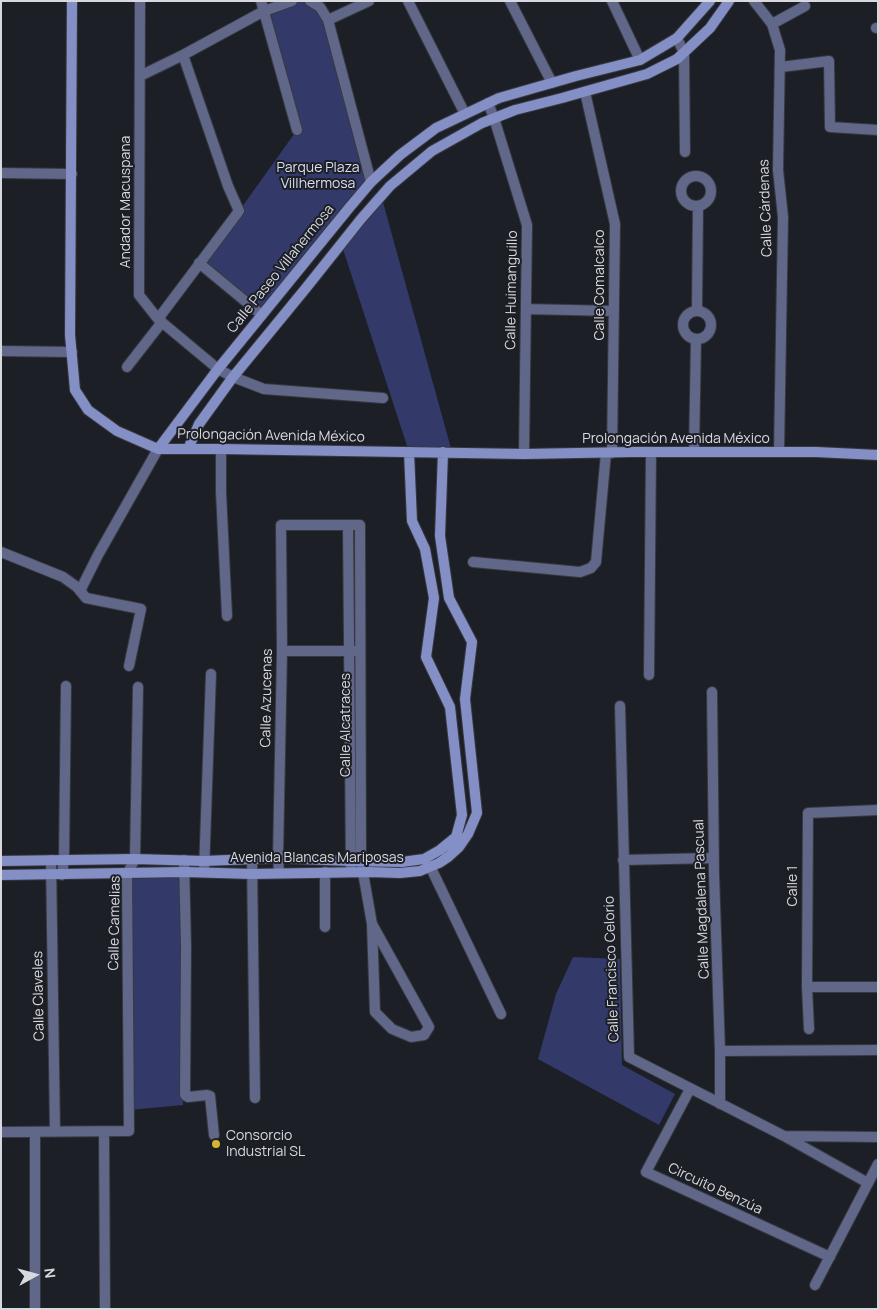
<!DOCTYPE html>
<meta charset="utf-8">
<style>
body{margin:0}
#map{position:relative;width:879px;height:1310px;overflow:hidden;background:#1d1f26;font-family:Manrope,sans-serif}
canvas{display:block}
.frame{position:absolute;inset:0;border:2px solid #d8d9de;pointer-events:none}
.north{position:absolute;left:10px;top:1250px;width:50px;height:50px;-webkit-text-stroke:4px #1d1f26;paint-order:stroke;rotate:83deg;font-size:14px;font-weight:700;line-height:20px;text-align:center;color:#d8d9de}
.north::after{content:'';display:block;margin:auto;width:18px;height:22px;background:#d8d9de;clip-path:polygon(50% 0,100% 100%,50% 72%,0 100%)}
</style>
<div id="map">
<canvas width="879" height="1310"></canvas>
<div class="frame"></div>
<div class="north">N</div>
</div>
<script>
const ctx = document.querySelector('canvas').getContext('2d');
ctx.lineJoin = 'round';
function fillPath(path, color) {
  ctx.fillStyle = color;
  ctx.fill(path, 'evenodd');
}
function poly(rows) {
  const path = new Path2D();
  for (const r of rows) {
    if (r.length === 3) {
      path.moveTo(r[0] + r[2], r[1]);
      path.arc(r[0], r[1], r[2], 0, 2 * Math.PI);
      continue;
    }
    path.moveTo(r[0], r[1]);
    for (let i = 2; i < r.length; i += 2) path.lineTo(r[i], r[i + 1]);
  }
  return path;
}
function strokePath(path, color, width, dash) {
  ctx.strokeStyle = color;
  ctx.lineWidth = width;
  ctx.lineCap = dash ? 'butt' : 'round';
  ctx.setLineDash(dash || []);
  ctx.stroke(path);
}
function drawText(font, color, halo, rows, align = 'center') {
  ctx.font = font + ' Manrope,sans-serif';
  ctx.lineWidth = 4;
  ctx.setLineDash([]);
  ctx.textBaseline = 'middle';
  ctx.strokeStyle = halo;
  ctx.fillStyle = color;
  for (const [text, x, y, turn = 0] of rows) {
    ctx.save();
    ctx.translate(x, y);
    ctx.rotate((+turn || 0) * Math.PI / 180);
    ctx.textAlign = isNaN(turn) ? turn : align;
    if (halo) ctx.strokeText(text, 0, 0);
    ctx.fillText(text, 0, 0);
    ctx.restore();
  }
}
const green = poly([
 [291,1,310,1,320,7,371,182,262,315,199,263,239,211,297,130,264,11],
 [381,195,452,452,409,452,341,243],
 [183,872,183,1105,129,1110,127,874],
 [573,957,620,959,622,1065,675,1094,659,1125,538,1059,556,994]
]);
const street = poly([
 [140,1,139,295,158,319,218,369,233,377,264,389,383,398],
 [261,1,297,130],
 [310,1,320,7,328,20,371,182],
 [408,1,465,114],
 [510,1,552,83],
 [612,1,640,60],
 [754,1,772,24,780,50,778,170,783,217,779,452],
 [328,20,369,1],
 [772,24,805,6],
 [876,28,878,28],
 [677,38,684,53,685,152],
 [781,67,829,61,830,127,878,130],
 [140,76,183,55,264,11,292,1],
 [585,92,615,224,612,453],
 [488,103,494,118,527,225,524,454],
 [1,173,72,174],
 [696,191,15],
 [199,263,262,315],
 [526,309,614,311],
 [697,310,698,206],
 [697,325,14],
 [158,319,239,211,228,186,183,55],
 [1,351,72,352],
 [127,367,162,322],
 [221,449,221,492,227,616],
 [694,452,696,339],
 [348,525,351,872],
 [1,552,63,577,77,587,86,598,141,609,129,666],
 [473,562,580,572,591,568,596,562,606,453],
 [80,591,98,555,158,449],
 [282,651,356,651],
 [649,675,651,452],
 [712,692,714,874,720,1051,720,1104],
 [620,706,629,1057,784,1136,868,1183],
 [252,859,255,1098],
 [51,860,55,1132],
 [184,860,186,946,185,1095,188,1097,207,1095,210,1096,214,1135],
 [623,860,714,858],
 [430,866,501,1014],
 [204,872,211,674],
 [279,872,278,858,282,651,281,525,360,525,361,861,372,924,375,1012,392,1029,411,1037,424,1035,429,1027,372,924],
 [325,872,325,927],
 [62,875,64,860,66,686],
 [807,987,878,987],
 [809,1029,807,987,808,813,878,810],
 [720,1051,878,1050],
 [690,1089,646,1172,830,1257],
 [104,1131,105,1309],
 [1,1132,129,1131,127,874,135,859,138,687],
 [785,1136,878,1137],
 [815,1285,878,1164],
 [35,1309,35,1132]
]);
const secondary = poly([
 [72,1,70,335,75,390,88,410,117,431,158,449,221,449,524,454,631,452,816,452,878,455],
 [158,449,218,369,349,208,371,182,400,155,436,128,499,98,576,76,640,60,677,38,710,1],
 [188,449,199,424,233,377,306,288,361,219,390,186,432,151,482,123,515,110,562,98,647,74,677,59,710,28,729,1],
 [1,861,135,859,204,861,278,858,350,861,402,862,424,859,440,850,456,837,462,815,450,707,426,657,434,598,425,549,412,521,409,452],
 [1,875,185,872,252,874,370,872,400,873,420,871,439,863,448,857,459,847,468,834,477,813,465,699,472,642,449,598,440,536,443,452]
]);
const markers = [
 [216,1144,5,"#d4b635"]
];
const parkNames = [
 ["Parque Plaza",318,168],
 ["Villhermosa",318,184]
];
const streetNames = [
 ["Andador Macuspana",126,202,-90],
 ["Calle Cárdenas",766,208,-92],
 ["Calle Paseo Villahermosa",281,269,-51],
 ["Calle Comalcalco",600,285,-90],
 ["Calle Huimanguillo",512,290,-89],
 ["Prolongación Avenida México",271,436,1],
 ["Prolongación Avenida México",676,439],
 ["Calle Azucenas",267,698,-89],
 ["Calle Alcatraces",346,725,-90],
 ["Avenida Blancas Mariposas",317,858],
 ["Calle 1",793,886,-90],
 ["Calle Magdalena Pascual",702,899,-92],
 ["Calle Camelias",115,923,-89],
 ["Calle Francisco Celorio",612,969,-92],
 ["Calle Claveles",39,996,-91],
 ["Circuito Benzúa",715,1189,25]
];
const poiNames = [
 ["Consorcio",226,1136],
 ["Industrial SL",226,1152]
];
fillPath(green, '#333a69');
strokePath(street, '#373940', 12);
strokePath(secondary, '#373940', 12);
strokePath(street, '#606788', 10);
strokePath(secondary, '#848fc5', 10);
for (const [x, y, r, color] of markers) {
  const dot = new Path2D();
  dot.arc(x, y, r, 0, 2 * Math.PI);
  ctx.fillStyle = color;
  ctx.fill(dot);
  strokePath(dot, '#1d1f26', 2);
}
drawText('14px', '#dadff5', '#1d1f26', parkNames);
drawText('14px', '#d8d9de', '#1d1f26', streetNames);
drawText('14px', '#d8d9de', '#1d1f26', poiNames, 'left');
</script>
